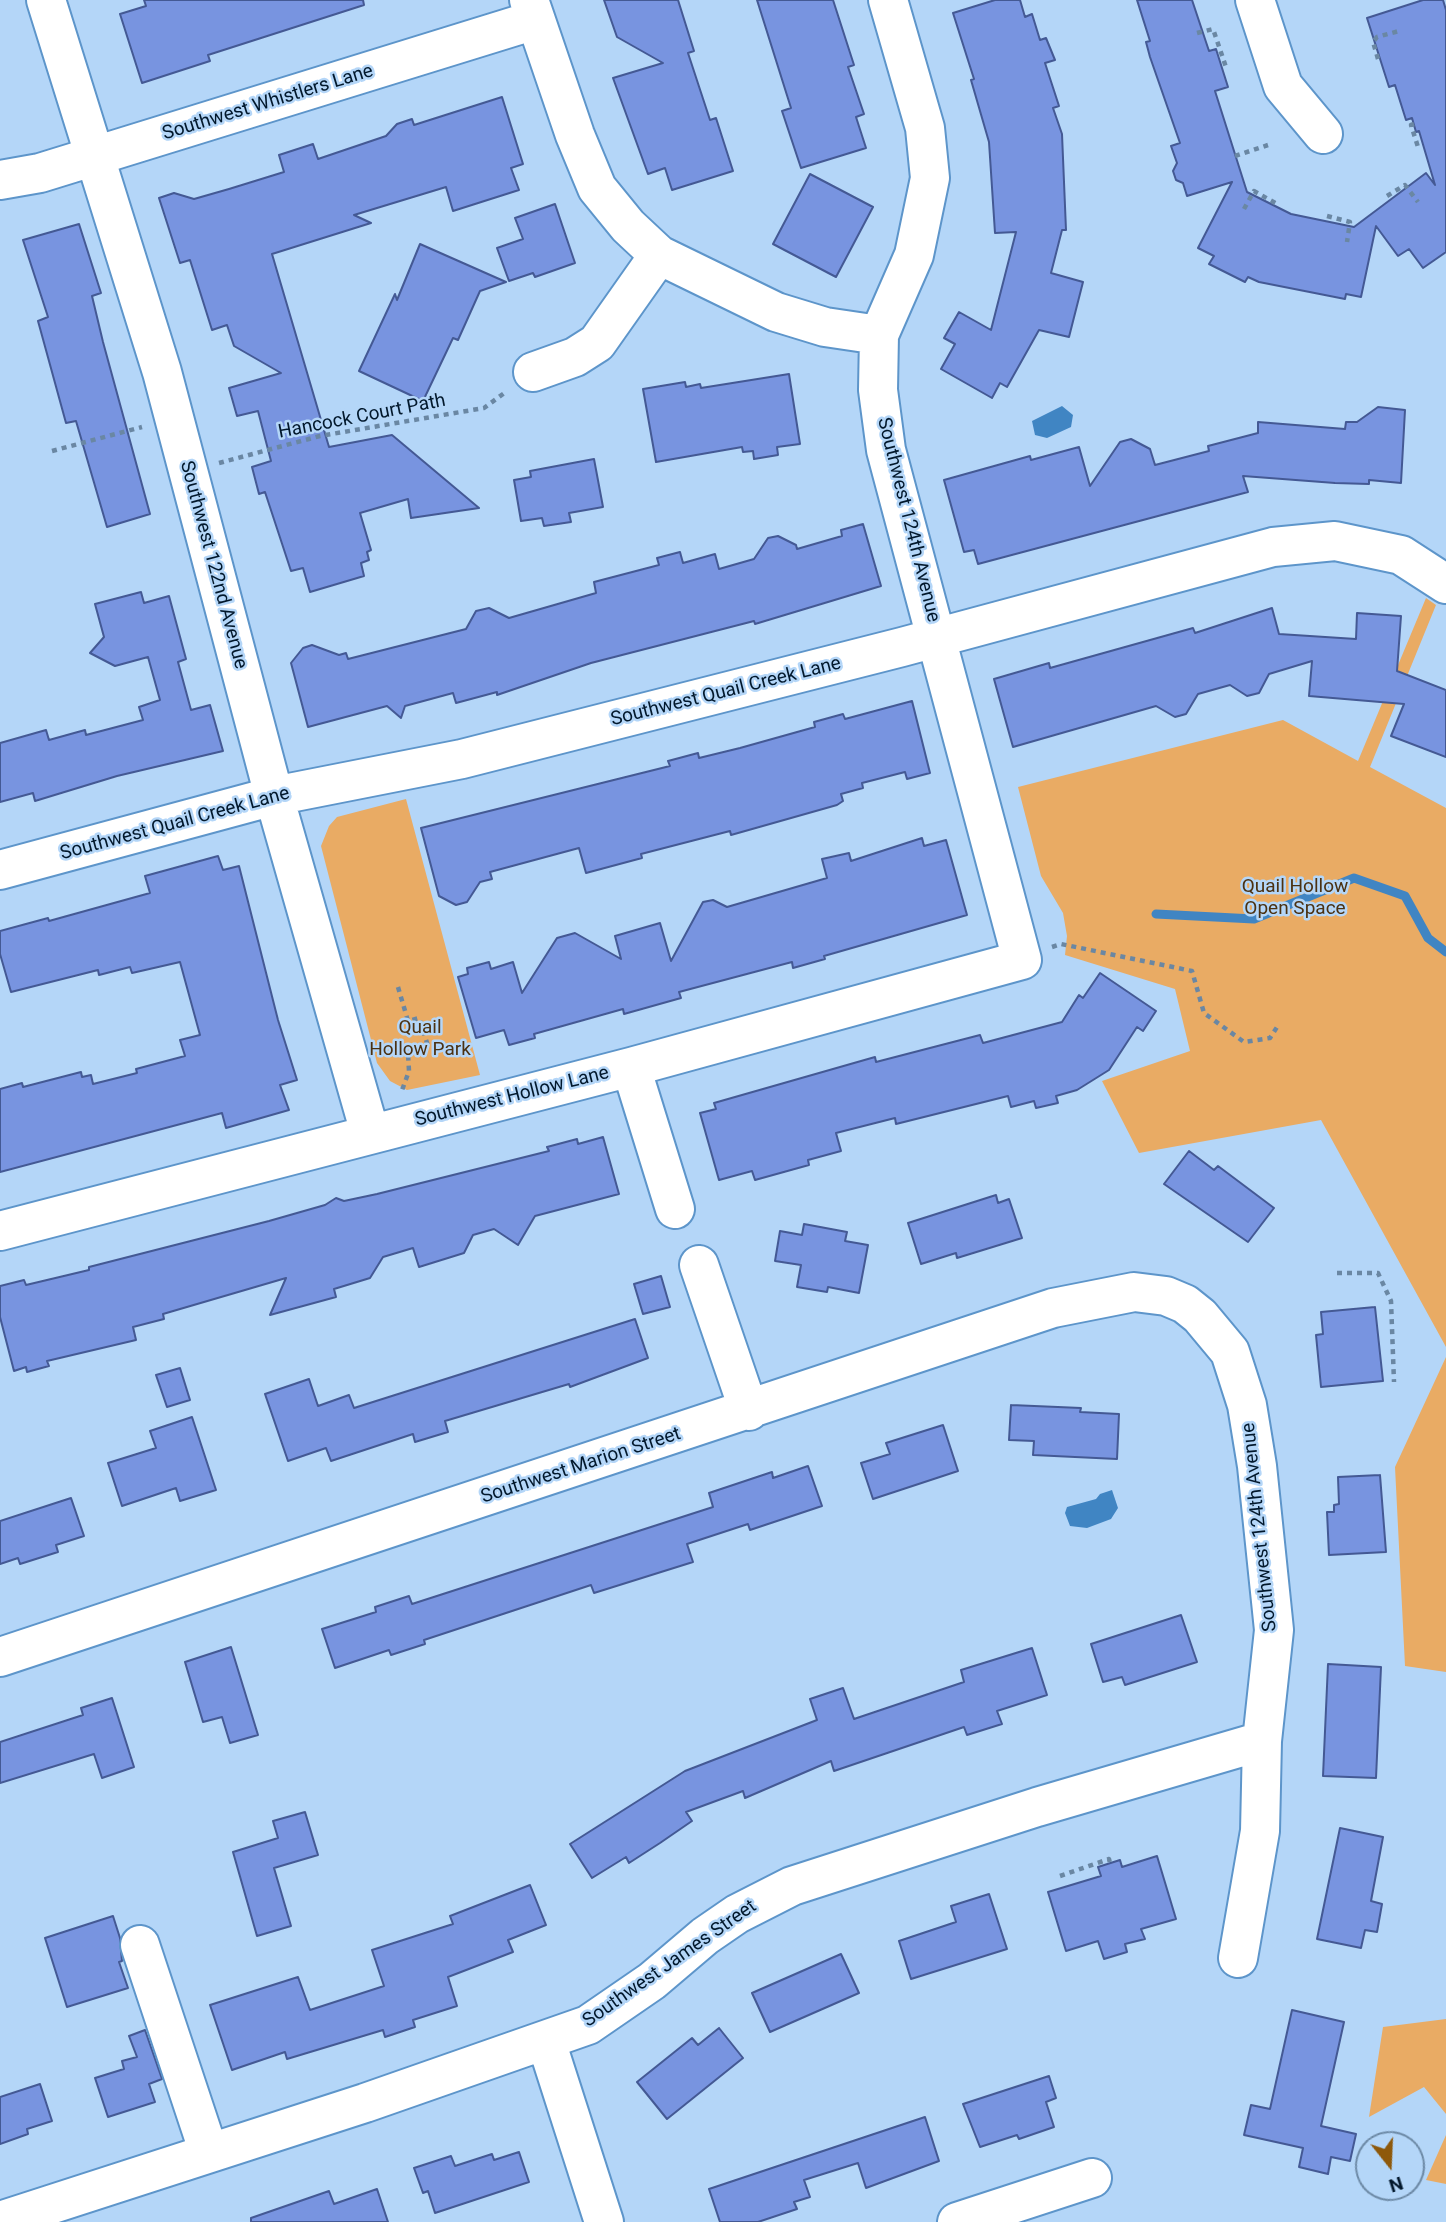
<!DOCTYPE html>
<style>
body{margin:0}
#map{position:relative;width:1446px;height:2222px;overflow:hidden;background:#b4d6f8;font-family:Roboto,sans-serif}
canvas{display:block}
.north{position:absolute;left:1355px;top:2131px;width:70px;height:70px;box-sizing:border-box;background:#b4d6f8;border:2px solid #6d8aa6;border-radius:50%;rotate:162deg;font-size:19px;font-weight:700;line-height:28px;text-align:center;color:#02182c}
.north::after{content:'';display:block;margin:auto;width:24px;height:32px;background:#8e590b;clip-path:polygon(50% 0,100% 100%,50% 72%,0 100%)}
</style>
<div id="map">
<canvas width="1446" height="2222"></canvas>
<div class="north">N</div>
</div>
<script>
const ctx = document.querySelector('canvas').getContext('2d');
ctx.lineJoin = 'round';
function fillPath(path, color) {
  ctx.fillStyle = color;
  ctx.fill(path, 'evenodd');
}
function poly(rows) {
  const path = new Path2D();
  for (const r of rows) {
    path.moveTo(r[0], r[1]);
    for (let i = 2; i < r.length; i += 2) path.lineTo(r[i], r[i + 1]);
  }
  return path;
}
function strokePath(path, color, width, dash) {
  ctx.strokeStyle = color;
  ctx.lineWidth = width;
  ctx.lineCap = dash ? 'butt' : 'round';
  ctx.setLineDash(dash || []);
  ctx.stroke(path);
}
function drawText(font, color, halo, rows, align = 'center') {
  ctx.font = font + ' Roboto,sans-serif';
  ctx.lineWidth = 5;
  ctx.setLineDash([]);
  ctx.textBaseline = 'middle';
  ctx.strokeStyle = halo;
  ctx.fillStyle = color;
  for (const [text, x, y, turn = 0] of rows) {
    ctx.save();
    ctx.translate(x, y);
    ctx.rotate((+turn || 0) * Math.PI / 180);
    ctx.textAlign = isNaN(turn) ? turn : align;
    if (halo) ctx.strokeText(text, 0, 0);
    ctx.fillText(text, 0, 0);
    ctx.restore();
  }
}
const green = poly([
 [1426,598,1436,605,1370,767,1446,808,1446,1347,1321,1120,1139,1153,1102,1081,1190,1051,1175,989,1065,955,1067,936,1063,913,1041,876,1018,787,1283,720,1358,761],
 [406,799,480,1075,407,1090,390,1081,377,1063,321,846,329,826,337,817],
 [1446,1357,1446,1672,1405,1666,1395,1467],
 [1446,2019,1446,2114,1424,2087,1369,2117,1383,2027],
 [1446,2135,1446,2184,1426,2180]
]);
const water = poly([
 [1062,406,1073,415,1071,427,1047,438,1035,435,1032,421],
 [1112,1490,1118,1508,1111,1519,1087,1528,1070,1526,1065,1513,1067,1507,1096,1499,1100,1494]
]);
const stream = poly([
 [1156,914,1254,919,1354,878,1405,896,1428,938,1446,952]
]);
const building = poly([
 [144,0,363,0,364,5,208,55,210,61,142,83,120,14,146,6,144,0],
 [604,0,678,0,694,51,688,53,710,120,716,118,733,171,672,190,665,168,648,174,613,78,663,63,617,37,604,0],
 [757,0,833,0,854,65,848,67,864,114,856,117,866,148,801,168,782,111,791,108,757,0],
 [995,0,1020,0,1025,17,1032,14,1040,40,1046,38,1055,60,1045,63,1059,106,1053,108,1062,134,1066,230,1062,230,1051,273,1083,282,1069,337,1039,330,1007,387,1000,383,992,398,941,369,955,344,944,338,959,312,991,330,1016,232,995,233,989,142,971,80,974,79,953,13,995,0],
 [1137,0,1192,0,1209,51,1216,49,1228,87,1215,91,1247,192,1291,214,1354,227,1426,173,1435,185,1419,131,1416,132,1412,118,1406,120,1395,85,1389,87,1367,18,1423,0,1443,0,1446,10,1446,252,1423,268,1409,249,1398,256,1376,226,1361,297,1346,294,1345,299,1259,282,1248,277,1245,282,1209,264,1214,256,1198,248,1232,182,1187,196,1183,183,1176,180,1173,171,1177,163,1171,146,1180,143,1150,57,1146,42,1150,41,1137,0],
 [502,97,523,164,511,168,519,190,453,211,446,187,354,215,371,223,272,254,329,447,392,435,479,508,411,518,408,499,360,513,371,550,367,552,369,560,361,563,364,576,310,592,303,568,291,571,265,492,259,494,252,467,271,461,258,411,237,416,229,388,281,373,234,346,227,325,212,330,190,260,180,263,159,198,174,193,194,199,229,189,284,172,279,155,313,144,318,159,386,136,397,124,412,119,414,125,502,97],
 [810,174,873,207,836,277,773,244,810,174],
 [555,204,575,263,535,277,533,273,509,281,497,248,523,239,515,218,555,204],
 [79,224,101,293,92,296,103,342,150,514,107,527,76,421,66,423,38,321,48,317,23,240,79,224],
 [420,244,506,282,480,291,458,340,453,338,423,401,359,371,395,294,397,300,420,244],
 [789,374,800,444,777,447,778,455,754,459,753,451,743,452,742,447,656,462,643,389,685,382,686,387,700,384,701,388,789,374],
 [1378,407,1405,410,1401,483,1369,480,1369,484,1335,483,1243,476,1248,492,978,564,974,550,964,552,944,480,1030,456,1031,460,1079,447,1090,486,1120,442,1131,439,1150,449,1155,465,1209,451,1208,446,1258,433,1258,422,1345,429,1346,422,1357,422,1378,407],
 [594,459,603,507,569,513,571,522,544,526,542,518,521,521,514,480,531,477,530,471,594,459],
 [863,524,881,586,755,624,754,621,591,663,497,695,497,692,456,703,453,693,405,706,401,718,387,706,308,727,291,663,303,648,312,645,339,655,346,653,348,659,466,629,476,611,489,608,509,618,596,593,594,582,659,565,657,558,680,552,683,563,715,554,719,569,754,559,768,538,778,536,796,545,797,549,842,536,841,530,863,524],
 [141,592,144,603,169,596,186,659,178,662,191,710,210,705,223,751,117,776,35,801,33,793,0,802,0,743,46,730,49,740,85,730,86,735,143,720,139,707,160,700,148,657,115,666,90,653,104,637,95,604,141,592],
 [1272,608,1279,634,1356,639,1357,613,1401,616,1397,671,1446,690,1446,757,1391,736,1404,704,1309,696,1312,661,1269,674,1259,693,1247,696,1230,685,1198,694,1186,714,1175,717,1156,706,1013,747,994,679,1049,663,1050,668,1193,628,1195,633,1272,608],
 [912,701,930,773,907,779,905,772,862,783,863,788,841,794,843,801,837,805,731,835,730,831,641,854,642,858,586,873,579,848,490,872,492,879,480,882,467,902,456,905,439,896,421,828,670,766,668,761,698,753,699,758,740,748,815,727,814,722,843,714,845,719,912,701],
 [922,838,924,846,946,840,967,915,824,956,825,959,793,968,792,962,679,992,681,998,624,1014,623,1009,534,1034,535,1038,509,1045,504,1030,476,1038,458,977,468,974,467,968,489,962,491,969,513,962,522,993,557,938,575,933,621,959,615,936,660,923,671,961,703,902,713,900,727,907,827,878,822,859,849,853,851,861,922,838],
 [218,856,223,870,239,866,278,1020,297,1080,280,1085,289,1110,226,1128,222,1113,0,1172,0,1089,22,1083,23,1087,81,1072,82,1077,91,1075,93,1084,137,1073,136,1069,185,1056,180,1040,200,1035,180,962,132,973,130,967,99,975,98,970,11,992,0,954,0,931,48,918,49,921,150,893,145,876,218,856],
 [1100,973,1156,1011,1143,1031,1137,1027,1109,1070,1077,1090,1056,1096,1058,1103,1036,1108,1034,1101,1011,1107,1008,1096,896,1124,895,1118,836,1133,841,1151,808,1160,809,1165,755,1180,752,1171,719,1180,700,1113,716,1109,714,1103,875,1057,876,1062,980,1035,983,1043,1062,1022,1079,995,1083,998,1100,973],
 [603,1137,619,1194,535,1216,518,1245,494,1229,473,1235,464,1253,419,1267,413,1248,383,1257,370,1278,334,1289,336,1297,270,1315,286,1278,163,1314,164,1319,133,1327,136,1340,47,1361,49,1366,27,1372,26,1367,14,1371,0,1317,0,1286,24,1280,26,1285,89,1270,89,1267,269,1221,325,1205,336,1198,344,1201,377,1194,549,1151,547,1147,577,1139,578,1144,603,1137],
 [1189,1151,1214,1170,1218,1166,1274,1208,1248,1242,1164,1184,1189,1151],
 [996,1195,998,1203,1009,1199,1022,1238,957,1258,956,1253,921,1264,908,1223,996,1195],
 [804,1224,847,1232,845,1241,868,1245,859,1293,828,1287,827,1292,797,1287,801,1265,775,1261,780,1231,802,1235,804,1224],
 [661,1276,670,1307,643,1314,634,1284,661,1276],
 [1375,1307,1383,1381,1321,1387,1316,1335,1323,1334,1321,1312,1375,1307],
 [635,1319,648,1358,570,1387,569,1384,445,1421,448,1432,415,1442,413,1434,331,1461,326,1448,288,1461,265,1394,309,1379,318,1406,349,1395,354,1408,635,1319],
 [180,1368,190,1400,167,1407,156,1375,180,1368],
 [1011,1405,1081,1408,1080,1412,1119,1414,1117,1459,1033,1455,1034,1441,1009,1440,1011,1405],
 [192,1417,216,1490,180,1501,176,1488,122,1506,108,1463,156,1448,150,1431,192,1417],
 [943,1425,958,1471,873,1499,861,1463,890,1454,886,1443,943,1425],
 [808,1466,822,1506,750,1530,748,1524,687,1544,693,1562,594,1593,591,1585,424,1640,425,1644,391,1655,389,1650,335,1668,322,1629,376,1612,375,1607,409,1596,412,1604,713,1507,709,1493,772,1472,773,1478,808,1466],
 [1380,1475,1386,1552,1329,1555,1327,1512,1334,1512,1334,1505,1339,1504,1338,1477,1380,1475],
 [71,1498,84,1536,56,1545,58,1552,20,1564,18,1558,0,1564,0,1521,71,1498],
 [1181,1615,1197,1662,1125,1685,1122,1677,1103,1682,1091,1644,1181,1615],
 [231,1647,258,1735,230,1743,222,1717,203,1722,185,1662,231,1647],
 [1032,1648,1047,1695,997,1711,1002,1724,967,1735,964,1727,834,1771,831,1761,745,1798,743,1791,686,1812,692,1821,660,1843,629,1863,626,1857,592,1878,570,1844,685,1771,817,1720,810,1699,843,1688,854,1719,964,1682,961,1670,1032,1648],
 [1328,1664,1381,1667,1376,1778,1323,1776,1328,1664],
 [112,1698,134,1767,102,1778,94,1754,0,1783,0,1742,83,1715,81,1708,112,1698],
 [305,1812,318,1855,274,1868,291,1926,257,1936,233,1852,278,1838,273,1821,305,1812],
 [1340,1828,1383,1837,1371,1901,1382,1904,1377,1932,1365,1930,1361,1948,1317,1939,1340,1828],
 [1157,1856,1176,1919,1141,1929,1145,1939,1125,1944,1127,1952,1104,1959,1098,1941,1066,1951,1048,1892,1101,1876,1098,1867,1120,1860,1122,1867,1157,1856],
 [530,1885,546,1925,508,1940,513,1952,448,1977,457,2006,413,2020,415,2027,385,2037,383,2030,287,2059,285,2052,232,2070,210,2005,298,1977,310,2010,384,1986,372,1950,453,1924,450,1916,530,1885],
 [989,1894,1007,1949,911,1979,899,1941,956,1922,951,1906,989,1894],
 [113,1916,120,1938,122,1961,119,1962,128,1988,67,2007,45,1938,113,1916],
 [841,1954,859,1993,770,2032,752,1993,841,1954],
 [1292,2010,1344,2022,1321,2126,1356,2134,1350,2161,1331,2157,1328,2174,1299,2167,1303,2148,1244,2135,1251,2105,1270,2109,1292,2010],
 [719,2028,743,2058,667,2119,637,2082,692,2038,698,2045,719,2028],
 [145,2030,162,2079,149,2084,155,2102,108,2117,95,2078,124,2069,122,2061,137,2057,129,2036,145,2030],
 [1049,2076,1056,2098,1046,2102,1054,2127,1019,2139,1017,2135,980,2147,963,2104,1049,2076],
 [40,2084,52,2121,27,2129,28,2134,0,2144,0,2097,40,2084],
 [925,2117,939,2161,866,2188,858,2163,804,2180,810,2197,794,2202,797,2209,758,2222,720,2222,709,2189,925,2117],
 [519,2152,529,2182,435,2213,428,2191,423,2193,414,2168,451,2156,455,2166,492,2154,494,2160,519,2152],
 [377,2189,388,2222,251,2222,251,2218,329,2191,334,2204,377,2189]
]);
const path = poly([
 [1197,33,1213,29,1227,70],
 [1378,59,1373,42,1377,37,1399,31],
 [1414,124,1411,125,1418,147],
 [1235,156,1268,145],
 [1387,196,1405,185,1418,202],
 [1244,209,1254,191,1277,204],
 [1327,216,1350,222,1347,242],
 [52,451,142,427],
 [219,463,320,436,484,408,507,391],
 [1052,947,1061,944,1192,971,1204,1013,1244,1042,1270,1038,1279,1024],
 [398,987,408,1021,419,1018,428,1046,408,1053,409,1071,401,1093],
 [1337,1273,1378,1273,1391,1301,1394,1382],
 [1060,1876,1109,1859,1110,1863]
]);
const minor = poly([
 [46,0,162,372,274,796,370,1133],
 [529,0,575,135,597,188,628,226,659,255,776,312,825,327,879,335],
 [1255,0,1283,86,1323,134],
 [0,180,40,173,535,20],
 [533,372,575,357,597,343,659,255],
 [0,870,274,796,462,759,902,647,1273,547,1335,541,1401,555,1446,584],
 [631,1067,675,1209],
 [0,1231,631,1067,1022,960,886,450,878,390,879,335,914,255,930,178,925,128,888,0],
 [699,1265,749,1411],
 [0,1657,1053,1308,1134,1292,1166,1296,1185,1304,1200,1316,1230,1352,1247,1405,1257,1466,1274,1630,1262,1741,1260,1831,1238,1958],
 [140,1945,209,2153],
 [546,2041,604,2222],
 [0,2221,365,2103,588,2025,652,1981,705,1936,737,1914,792,1886,1037,1807,1262,1741],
 [957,2222,1092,2178]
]);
const streetNames = [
 ["Southwest Whistlers Lane",268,103,-17],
 ["Hancock Court Path",362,417,-11],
 ["Southwest 124th Avenue",908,520,76],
 ["Southwest 122nd Avenue",213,565,75],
 ["Southwest Quail Creek Lane",726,692,-14],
 ["Southwest Quail Creek Lane",175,824,-15],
 ["Southwest Hollow Lane",512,1097,-14],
 ["Southwest Marion Street",581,1466,-18],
 ["Southwest 124th Avenue",1260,1527,-96],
 ["Southwest James Street",670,1964,-35]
];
const parkNames = [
 ["Quail Hollow",1295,887],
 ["Open Space",1295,909],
 ["Quail",420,1028],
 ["Hollow Park",420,1050]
];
fillPath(green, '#e9ab64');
fillPath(water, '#4085c3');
strokePath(stream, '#4085c3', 9);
fillPath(building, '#7894e0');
strokePath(building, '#445994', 2);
strokePath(minor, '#5d95ca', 42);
strokePath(path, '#6a87a3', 4.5, [5, 5]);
strokePath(minor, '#fff', 38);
drawText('19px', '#02182c', '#b4d6f8', streetNames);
drawText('19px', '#4b3111', '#b4d6f8', parkNames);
</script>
